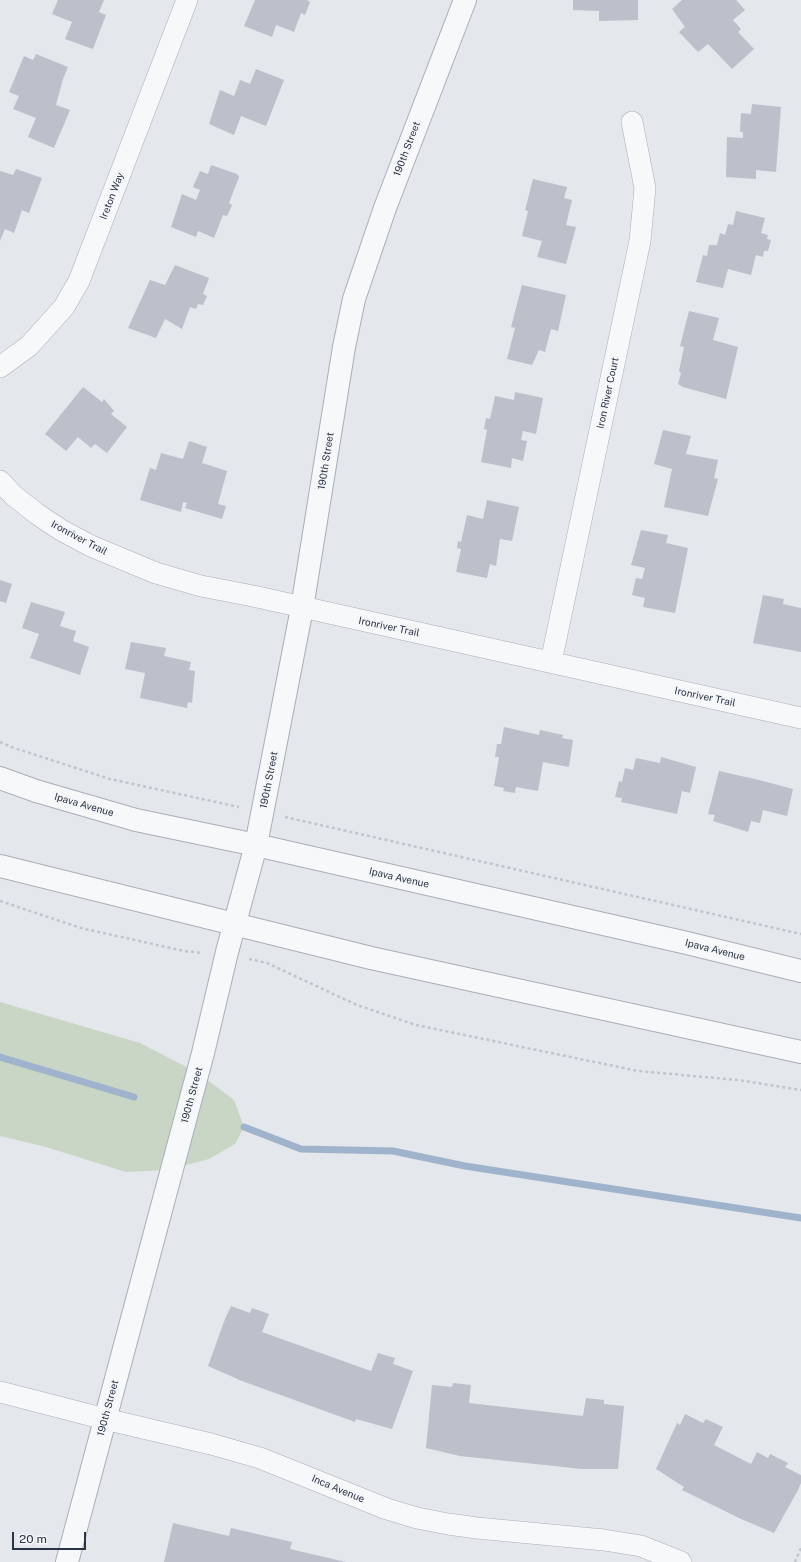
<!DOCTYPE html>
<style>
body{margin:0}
#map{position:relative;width:801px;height:1562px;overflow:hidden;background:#e4e7ec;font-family:"Public Sans",sans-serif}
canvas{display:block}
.scale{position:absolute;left:12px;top:1532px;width:74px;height:18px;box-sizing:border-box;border:2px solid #2b3445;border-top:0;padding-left:5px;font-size:12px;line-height:14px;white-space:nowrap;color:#2b3445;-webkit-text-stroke:3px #f4f6f9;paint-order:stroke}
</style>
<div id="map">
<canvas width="801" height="1562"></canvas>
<div class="scale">20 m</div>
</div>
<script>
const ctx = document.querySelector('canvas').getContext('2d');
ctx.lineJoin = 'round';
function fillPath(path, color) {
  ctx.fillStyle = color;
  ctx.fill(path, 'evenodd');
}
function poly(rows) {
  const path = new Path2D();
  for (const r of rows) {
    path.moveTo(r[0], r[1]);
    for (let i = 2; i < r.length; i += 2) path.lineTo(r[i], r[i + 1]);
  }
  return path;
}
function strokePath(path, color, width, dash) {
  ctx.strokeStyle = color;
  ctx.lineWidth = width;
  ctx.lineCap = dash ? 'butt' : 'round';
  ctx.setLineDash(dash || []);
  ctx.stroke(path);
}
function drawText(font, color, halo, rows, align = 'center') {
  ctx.font = font + ' "Public Sans",sans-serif';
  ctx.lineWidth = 3;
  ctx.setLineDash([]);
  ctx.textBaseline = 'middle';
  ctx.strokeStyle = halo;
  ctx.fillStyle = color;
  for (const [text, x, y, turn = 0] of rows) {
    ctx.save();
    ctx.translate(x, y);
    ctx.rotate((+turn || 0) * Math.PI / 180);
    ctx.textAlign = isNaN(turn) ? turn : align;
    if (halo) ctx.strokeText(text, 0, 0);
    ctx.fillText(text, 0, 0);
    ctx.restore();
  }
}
const green = poly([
 [0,1002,140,1043,198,1073,234,1100,244,1127,235,1144,209,1159,167,1170,126,1172,46,1147,0,1136]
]);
const stream = poly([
 [0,1057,134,1097],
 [244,1127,301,1149,393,1151,465,1166,801,1218]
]);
const building = poly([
 [58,0,104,0,99,12,106,15,93,49,65,39,72,22,52,14],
 [255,0,307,0,310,2,305,15,301,13,294,32,276,25,272,37,244,26],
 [573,0,638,0,638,20,599,21,599,11,573,10],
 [682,0,736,0,745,10,733,20,741,29,738,32,754,49,732,69,708,44,698,52,679,32,685,27,672,9],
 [36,54,68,67,63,79,56,105,70,110,54,148,28,137,36,118,13,109,19,96,9,92,24,56,33,60],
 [256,69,284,80,266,126,241,116,234,135,209,124,220,90,234,96,240,80,250,84],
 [752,104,781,107,776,172,756,170,756,179,726,177,727,137,743,138,743,132,740,132,741,113,751,114],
 [211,165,237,174,239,177,229,203,232,205,227,216,223,215,214,238,198,231,196,237,171,227,182,194,196,200,200,190,193,187,200,171,208,174],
 [16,169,42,178,29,213,22,210,14,233,5,229,0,241,0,171,13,175],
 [533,179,567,187,564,198,572,200,566,225,576,227,566,264,537,257,542,241,522,236,528,211,525,210],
 [736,211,765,218,761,233,768,235,767,239,771,240,768,251,764,251,763,257,756,255,751,275,728,269,723,288,696,282,703,255,707,256,709,245,717,245,720,233,725,235,728,224,733,225],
 [175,265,209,278,203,294,207,296,203,305,198,304,196,309,190,307,182,329,165,319,156,338,128,328,150,280,165,285],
 [522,285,566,295,558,331,551,329,545,352,539,350,532,365,507,359,515,328,511,327],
 [689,311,719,318,713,340,738,347,726,399,683,387,678,384,681,373,679,371,684,347,680,346],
 [83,387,102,402,104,399,114,411,111,414,127,427,107,453,95,444,91,448,78,437,66,451,45,434],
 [515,392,543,398,536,434,523,431,521,440,527,441,523,461,512,458,511,468,481,462,487,430,484,429,486,418,490,419,495,396,514,400],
 [663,430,691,436,686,454,718,460,714,478,718,479,708,516,664,507,672,469,654,464],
 [189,441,207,447,202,463,227,471,218,504,226,506,222,519,185,508,187,503,183,502,181,512,140,500,150,468,156,470,161,453,183,459],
 [487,500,519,507,512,541,500,539,496,566,490,564,487,578,456,572,461,549,457,548,458,541,461,542,467,515,483,519],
 [641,530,668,535,666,543,688,548,675,613,643,607,645,598,632,595,636,578,642,579,645,568,631,565],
 [0,580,12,584,6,603,0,601],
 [763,595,784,599,783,604,801,608,801,652,753,643],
 [31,602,65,612,60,626,76,631,73,641,89,647,80,675,30,658,39,634,22,628],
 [131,642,166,648,164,656,191,662,189,670,195,671,192,703,188,702,187,708,140,698,145,673,125,669],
 [504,727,539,735,540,730,563,735,562,738,573,740,569,767,543,762,538,791,516,787,515,793,503,791,504,788,494,786,499,757,495,757,497,744,501,744],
 [661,757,696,767,690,793,682,791,677,814,621,802,622,798,615,797,619,781,622,782,625,768,633,770,636,758,660,763],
 [719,771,759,780,793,789,787,816,763,810,760,823,751,821,748,832,713,821,715,815,708,814],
 [231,1306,250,1313,252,1308,269,1314,262,1332,371,1371,378,1353,395,1358,393,1364,413,1371,392,1429,356,1419,355,1422,242,1381,208,1366,225,1319],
 [453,1383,471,1385,469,1403,583,1416,586,1398,604,1400,604,1404,624,1406,618,1469,582,1469,460,1456,426,1448,432,1385,452,1387],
 [685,1414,703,1423,706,1419,723,1427,714,1445,751,1464,757,1452,768,1458,770,1454,788,1463,785,1467,801,1475,801,1483,798,1490,774,1533,739,1518,682,1490,684,1487,656,1469,677,1423,680,1425],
 [173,1523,229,1536,231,1528,292,1542,290,1549,346,1562,164,1562]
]);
const path = poly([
 [0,742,11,747,110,779,239,807],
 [285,817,801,934],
 [0,901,81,928,184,951,202,953],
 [249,959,267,963,357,1005,416,1025,638,1071,738,1080,801,1090],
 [795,1562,801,1548]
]);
const minor = poly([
 [0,367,29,346,64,307,79,281,187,0],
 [0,481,13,495,37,514,61,530,91,546,156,573,201,586,253,596,801,718],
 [551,662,640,241,645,188,632,122],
 [0,1392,105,1419,211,1444,260,1458,387,1509,417,1518,448,1524,477,1528,604,1540,641,1546,681,1562]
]);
const tertiary = poly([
 [0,778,36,791,136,820,256,845,687,943,801,971],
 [0,866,371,958,801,1052],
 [67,1562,203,1053,227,952,256,845,302,608,344,347,354,299,385,208,465,0]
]);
const streetNames = [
 ["190th Street",407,149,-69],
 ["Ireton Way",112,196,-69],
 ["Iron River Court",608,393,-78],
 ["190th Street",326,461,-81],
 ["Ironriver Trail",79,538,28],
 ["Ironriver Trail",389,627,12],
 ["Ironriver Trail",705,697,12],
 ["190th Street",269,780,-79],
 ["Ipava Avenue",84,805,16],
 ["Ipava Avenue",399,878,13],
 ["Ipava Avenue",715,950,14],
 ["190th Street",192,1095,-75],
 ["190th Street",108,1408,-75],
 ["Inca Avenue",338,1489,23]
];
fillPath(green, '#c9d6c5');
strokePath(stream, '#9fb4cc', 7);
fillPath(building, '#bbc0ca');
strokePath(minor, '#a9aeb7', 22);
strokePath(tertiary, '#a9aeb7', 24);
strokePath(path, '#c2c5cb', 2.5, [3, 3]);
strokePath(minor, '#f7f8fa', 21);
strokePath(tertiary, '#f7f8fa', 22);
drawText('10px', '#2b3445', '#f4f6f9', streetNames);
</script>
